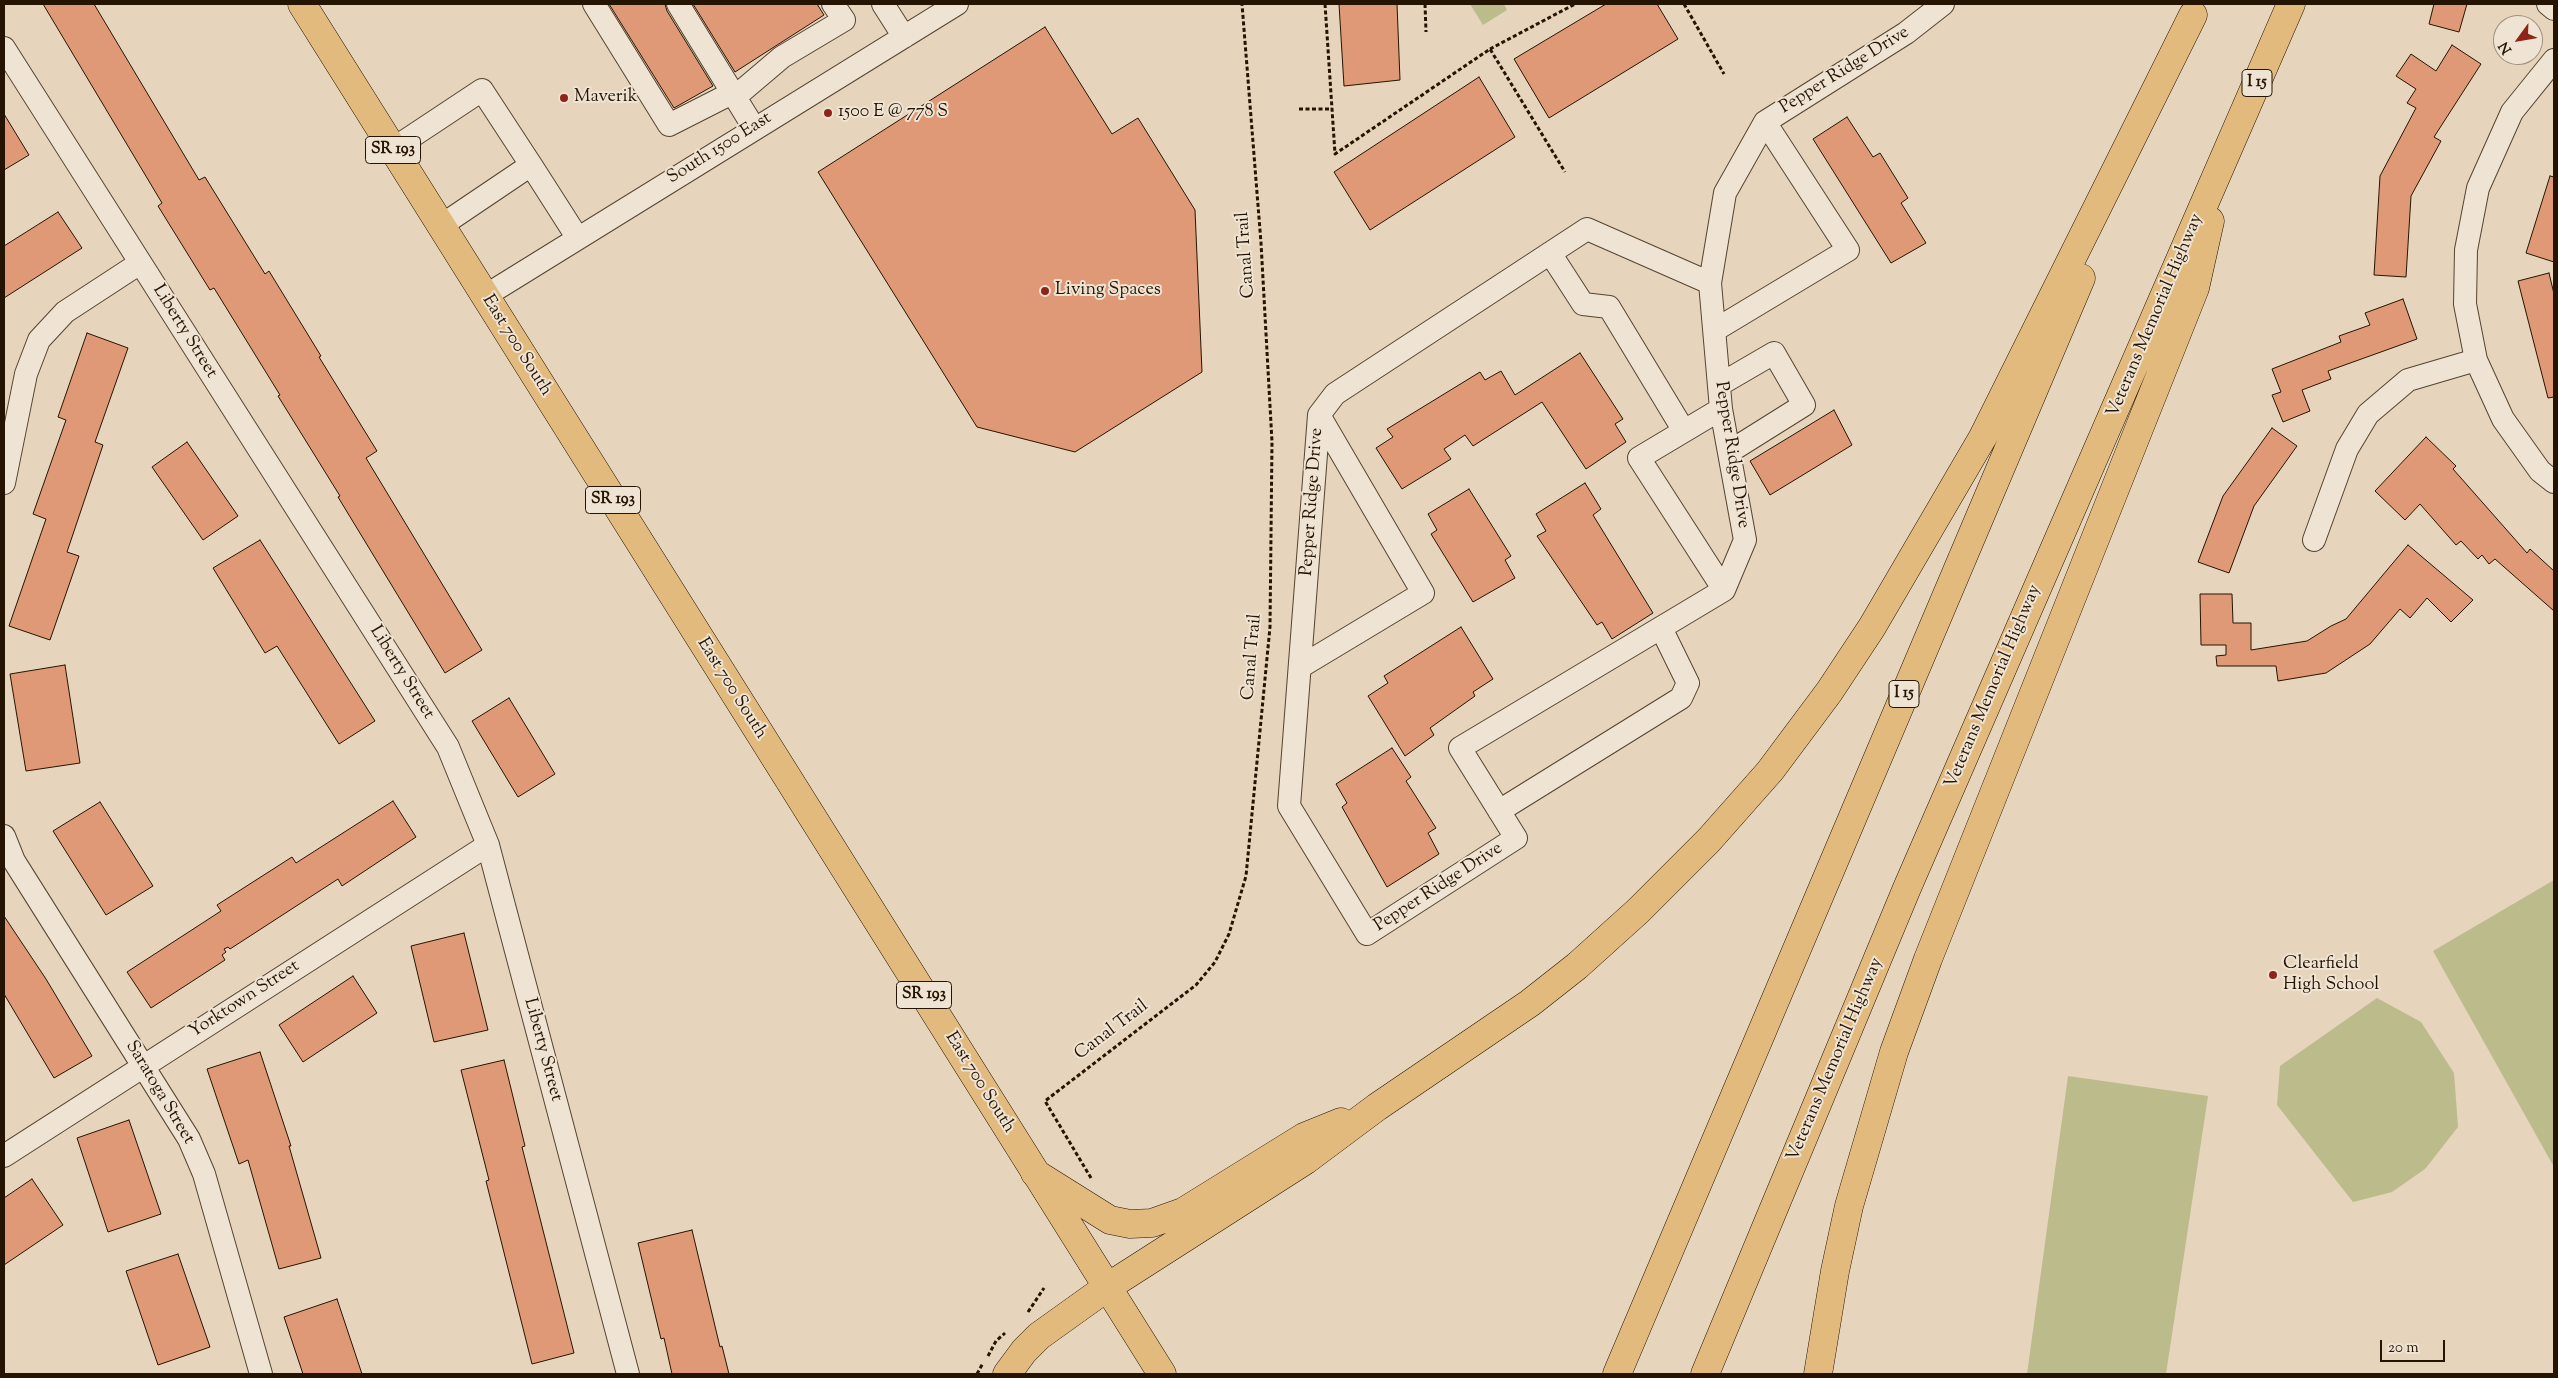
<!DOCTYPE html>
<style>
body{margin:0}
#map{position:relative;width:2558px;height:1378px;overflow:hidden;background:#e6d4bc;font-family:"Sorts Mill Goudy",serif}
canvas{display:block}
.frame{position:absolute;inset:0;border:5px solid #251401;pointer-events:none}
.north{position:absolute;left:2493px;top:15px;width:50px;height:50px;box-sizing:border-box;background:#efe3d3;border:1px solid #9e907f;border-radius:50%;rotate:238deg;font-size:14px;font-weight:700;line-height:20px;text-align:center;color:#251401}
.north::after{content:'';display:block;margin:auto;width:18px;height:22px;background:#8f2418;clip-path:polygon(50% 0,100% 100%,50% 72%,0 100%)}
.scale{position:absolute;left:2380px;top:1340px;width:65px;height:22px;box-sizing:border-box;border:2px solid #251401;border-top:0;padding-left:6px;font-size:15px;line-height:18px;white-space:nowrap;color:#251401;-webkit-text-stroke:4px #efe3d3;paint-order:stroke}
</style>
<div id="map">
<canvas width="2558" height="1378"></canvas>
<div class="frame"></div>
<div class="north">N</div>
<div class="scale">20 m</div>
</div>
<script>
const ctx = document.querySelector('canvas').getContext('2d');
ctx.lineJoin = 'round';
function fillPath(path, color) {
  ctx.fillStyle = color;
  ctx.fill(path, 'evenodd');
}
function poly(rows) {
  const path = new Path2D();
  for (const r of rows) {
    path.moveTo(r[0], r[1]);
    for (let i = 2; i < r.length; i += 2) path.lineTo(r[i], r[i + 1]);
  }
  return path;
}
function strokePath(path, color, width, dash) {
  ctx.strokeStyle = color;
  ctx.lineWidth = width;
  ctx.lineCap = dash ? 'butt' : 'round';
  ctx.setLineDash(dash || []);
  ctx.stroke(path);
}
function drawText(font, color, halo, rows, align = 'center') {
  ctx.font = font + ' "Sorts Mill Goudy",serif';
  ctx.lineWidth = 4;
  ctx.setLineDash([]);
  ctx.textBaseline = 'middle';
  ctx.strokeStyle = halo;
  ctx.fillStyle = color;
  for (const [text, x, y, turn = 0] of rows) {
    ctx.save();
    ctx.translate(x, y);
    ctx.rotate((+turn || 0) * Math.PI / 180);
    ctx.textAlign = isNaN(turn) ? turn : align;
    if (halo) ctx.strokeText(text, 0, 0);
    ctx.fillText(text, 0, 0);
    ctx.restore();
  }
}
const green = poly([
 [1470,4,1504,4,1507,10,1483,25],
 [2554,880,2554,1167,2433,951],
 [2377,998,2421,1022,2454,1073,2458,1127,2425,1169,2392,1192,2353,1202,2277,1105,2280,1066],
 [2068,1076,2208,1096,2166,1374,2027,1374]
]);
const building = poly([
 [43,4,94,4,199,180,205,177,265,274,269,271,321,356,319,357,377,451,366,458,482,650,445,673,338,497,340,496,278,396,280,395,214,288,210,290,158,206,162,203,43,4],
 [609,4,665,4,667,11,713,86,674,108,609,4],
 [693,4,817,4,824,15,735,72,693,4],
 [1339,4,1397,4,1400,80,1344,86,1339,4],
 [1606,4,1657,4,1678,39,1549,118,1514,59,1606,4],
 [2434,4,2467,4,2459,32,2429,24,2434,4],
 [1045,27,1112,134,1138,118,1195,210,1202,372,1075,452,977,427,818,172,1045,27],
 [2452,45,2481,64,2434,137,2441,141,2411,196,2406,277,2374,275,2380,176,2416,108,2407,103,2416,89,2396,76,2411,54,2436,71,2452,45],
 [1479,77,1515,137,1370,230,1334,172,1479,77],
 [4,114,29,155,4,170,4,114],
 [1847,117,1873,157,1880,153,1908,198,1901,203,1926,243,1891,263,1813,139,1847,117],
 [2550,176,2554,177,2554,262,2526,253,2550,176],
 [58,212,82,248,4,298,4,246,58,212],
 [2549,273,2554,294,2554,397,2548,398,2518,281,2549,273],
 [2403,299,2417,339,2328,371,2331,379,2302,390,2310,411,2283,422,2272,395,2281,392,2272,369,2341,342,2339,336,2370,325,2365,313,2403,299],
 [87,333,128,348,95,442,103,445,67,552,79,556,50,640,9,626,46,519,33,514,66,420,58,417,87,333],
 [1580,353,1623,419,1615,424,1626,442,1586,469,1542,402,1473,446,1465,435,1444,449,1451,459,1402,489,1376,448,1393,437,1387,429,1480,372,1485,380,1501,371,1515,395,1580,353],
 [1834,410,1852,445,1770,495,1750,461,1834,410],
 [2272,428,2297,446,2254,506,2229,573,2198,562,2223,496,2272,428],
 [2426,437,2456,466,2453,469,2527,553,2530,549,2554,571,2554,611,2495,559,2489,564,2482,555,2478,559,2461,541,2456,545,2420,504,2405,520,2375,491,2426,437],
 [187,442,238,516,203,540,152,467,187,442],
 [1585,483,1601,509,1593,515,1653,613,1612,639,1602,622,1597,625,1537,536,1546,531,1536,514,1585,483],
 [1469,489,1511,556,1505,560,1515,578,1473,602,1431,534,1437,530,1428,514,1469,489],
 [260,540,375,721,339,744,277,646,265,653,213,568,260,540],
 [2408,545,2473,600,2451,622,2427,598,2410,618,2400,609,2370,644,2326,673,2278,681,2276,666,2217,666,2216,656,2226,655,2226,645,2201,645,2200,594,2232,594,2233,623,2251,623,2251,650,2307,641,2331,626,2346,619,2408,545],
 [1461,627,1493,679,1473,692,1475,696,1430,728,1434,735,1405,756,1368,696,1388,683,1384,676,1461,627],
 [65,665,80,763,26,771,10,674,65,665],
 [509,698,555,774,518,797,472,721,509,698],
 [1392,748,1411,777,1406,781,1436,828,1428,833,1439,854,1387,887,1342,807,1347,803,1336,784,1392,748],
 [393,801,416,837,342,886,338,879,230,949,228,947,224,949,226,952,222,955,225,960,151,1008,127,972,221,911,217,905,292,857,296,863,393,801],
 [100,802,153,886,106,915,53,831,100,802],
 [4,916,46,979,92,1056,54,1078,4,994,4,916],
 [464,933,488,1030,434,1042,411,946,464,933],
 [353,976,377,1013,303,1062,279,1025,353,976],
 [260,1052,291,1146,289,1146,321,1258,279,1269,248,1160,239,1164,207,1069,260,1052],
 [504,1060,525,1146,522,1147,574,1353,532,1364,486,1181,489,1180,461,1070,504,1060],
 [129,1120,161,1214,108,1232,77,1138,129,1120],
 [32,1179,63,1225,4,1265,4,1198,32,1179],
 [692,1230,720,1347,722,1346,729,1374,672,1374,664,1338,661,1339,638,1243,692,1230],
 [178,1254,210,1347,158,1365,126,1271,178,1254],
 [337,1299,362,1374,303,1374,284,1317,337,1299]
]);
const path = poly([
 [1325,4,1335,154,1490,49,1565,172],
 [1425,4,1426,32],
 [1684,4,1724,74],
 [1490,49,1575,4],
 [1299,109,1332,109],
 [1091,1178,1045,1101,1196,985,1215,962,1229,934,1246,876,1270,627,1272,442,1261,243,1242,4],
 [1028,1312,1044,1288],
 [988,1356,996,1341,1005,1333],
 [977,1374,983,1363]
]);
const minor = poly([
 [594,4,669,125,734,92],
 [678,4,754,128],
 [883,4,904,37],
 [2548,4,2554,9],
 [4,48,448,747,488,845,628,1374],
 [2554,60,2512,112,2478,188,2466,250,2465,304,2476,360,2503,419,2540,471,2554,482],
 [736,96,782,57,844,20,833,4],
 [393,149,482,90,531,165],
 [442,225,531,165,577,237],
 [1550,253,1583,304,1609,307,1684,431],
 [1710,283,1587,229,1335,394,1319,415,1289,806,1367,934,1516,838,1460,748,1724,590,1745,540,1721,409,1710,283,1725,193,1765,122,1906,33,1943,4],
 [485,296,957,4],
 [1715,330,1848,250,1765,122],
 [1719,385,1774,353,1804,405,1729,452],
 [1721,409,1639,458,1724,590],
 [4,483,26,374,39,340,65,312,140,263],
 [2314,540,2347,449,2368,414,2408,380,2476,360],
 [1300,667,1423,593,1319,415],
 [1499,811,1681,698,1688,683,1661,628],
 [4,836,14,861,189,1139,204,1174,261,1374],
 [4,1156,488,845]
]);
const major = poly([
 [302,4,1162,1374],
 [1007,1374,1024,1351,1039,1336,1106,1288]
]);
const highway = poly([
 [1035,1173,1110,1220,1130,1224,1152,1223,1183,1212,1304,1137,1341,1122],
 [1106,1288,1306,1160,1377,1107,1530,1003,1577,966,1638,911,1709,840,1770,771,1829,692,1872,627,1983,437,2193,15],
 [1617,1374,2081,278],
 [1705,1374,1907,888,2291,4],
 [1818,1374,1835,1271,1849,1206,1894,1052,1928,959,2195,288,2210,221]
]);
const markers = [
 [564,98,5,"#8f2418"],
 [828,113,5,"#8f2418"],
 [1045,291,5,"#8f2418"],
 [2273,975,5,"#8f2418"]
];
const shields = [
 [2257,83,30],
 [393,150,55],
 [613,500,55],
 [1904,694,30],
 [924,995,55]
];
const shieldNames = [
 ["I 15",2257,83],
 ["SR 193",393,150],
 ["SR 193",613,500],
 ["I 15",1904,694],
 ["SR 193",924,995]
];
const streetNames = [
 ["Pepper Ridge Drive",1845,71,-32],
 ["South 1500 East",720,149,-32],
 ["Canal Trail",1247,255,-94],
 ["Veterans Memorial Highway",2156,316,-67],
 ["Liberty Street",184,332,58],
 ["East 700 South",516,346,58],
 ["Pepper Ridge Drive",1731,455,81],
 ["Pepper Ridge Drive",1313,502,-86],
 ["Canal Trail",1253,657,-85],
 ["Liberty Street",401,673,58],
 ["Veterans Memorial Highway",1994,687,-67],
 ["East 700 South",731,689,58],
 ["Pepper Ridge Drive",1439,888,-33],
 ["Yorktown Street",245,1000,-33],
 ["Canal Trail",1112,1031,-37],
 ["Liberty Street",542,1050,75],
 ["Veterans Memorial Highway",1836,1060,-67],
 ["East 700 South",979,1083,58],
 ["Saratoga Street",159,1093,59]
];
const poiNames = [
 ["Maverik",574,98],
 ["1500 E @ 778 S",838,113],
 ["Living Spaces",1055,291],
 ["Clearfield",2283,965],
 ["High School",2283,986]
];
fillPath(green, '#bbbb8c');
fillPath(building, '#df9976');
strokePath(building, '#251401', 1);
strokePath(minor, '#554430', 24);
strokePath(major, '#251401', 29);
strokePath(highway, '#251401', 29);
strokePath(path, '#251401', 3, [4, 2.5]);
strokePath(minor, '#efe3d3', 22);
strokePath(major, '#e3ba7e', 28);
strokePath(highway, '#e3ba7e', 28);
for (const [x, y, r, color] of markers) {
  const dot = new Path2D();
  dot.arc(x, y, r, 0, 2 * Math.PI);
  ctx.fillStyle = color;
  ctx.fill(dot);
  strokePath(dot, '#efe3d3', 2);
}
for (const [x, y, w] of shields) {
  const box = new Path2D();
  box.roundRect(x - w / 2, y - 13.5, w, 27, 4);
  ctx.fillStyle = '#efe3d3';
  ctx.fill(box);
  strokePath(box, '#251401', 1);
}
drawText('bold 16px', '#251401', null, shieldNames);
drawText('18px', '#251401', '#efe3d3', streetNames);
drawText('18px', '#251401', '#efe3d3', poiNames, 'left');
</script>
